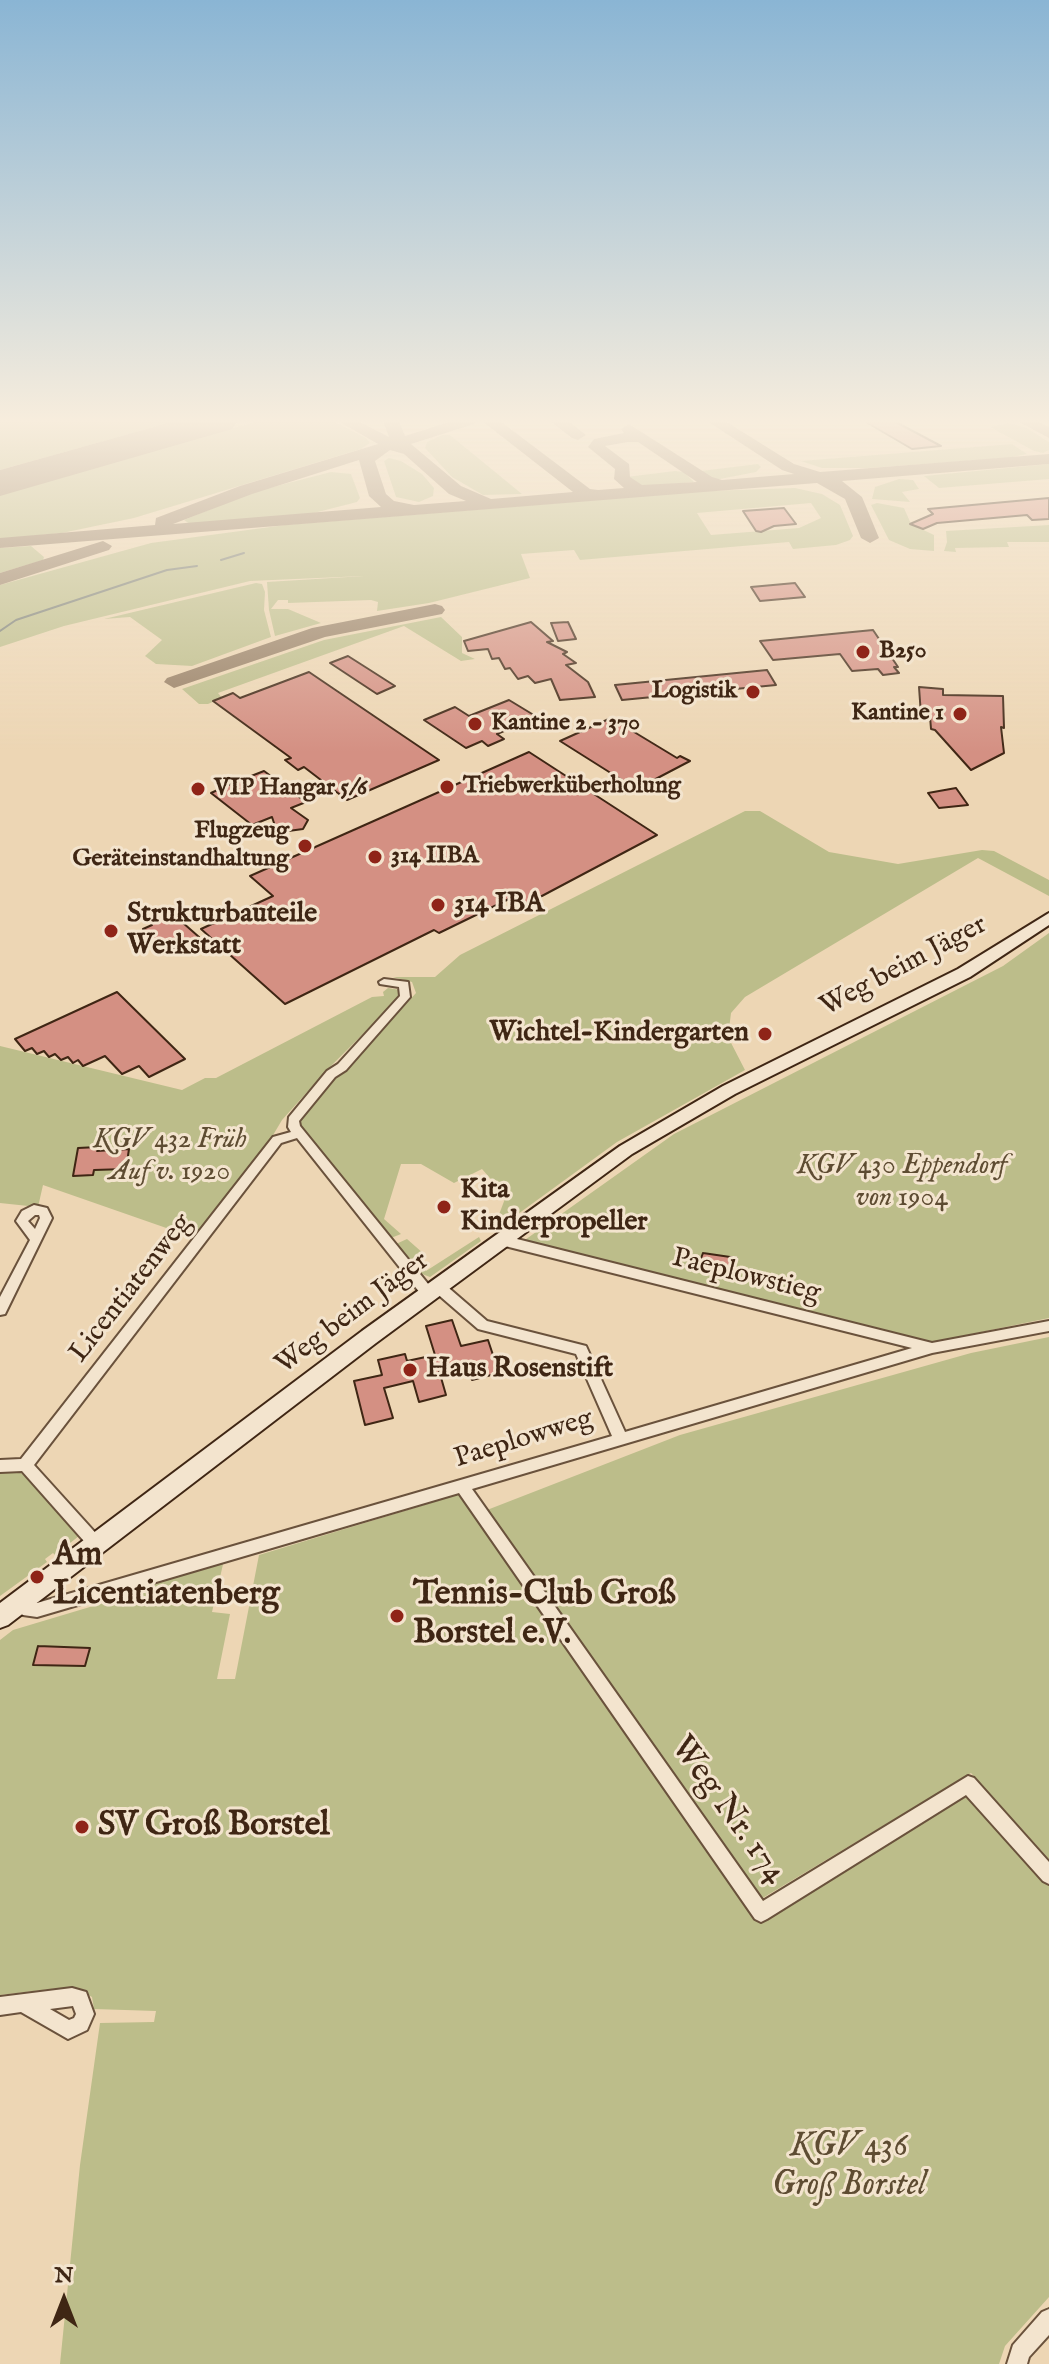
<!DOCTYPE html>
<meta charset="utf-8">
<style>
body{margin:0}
#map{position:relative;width:1049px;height:2364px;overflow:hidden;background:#edd6b4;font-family:"IM FELL English",serif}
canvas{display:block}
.north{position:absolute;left:24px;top:2260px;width:80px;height:80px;-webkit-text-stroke:6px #f3e4ce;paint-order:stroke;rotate:0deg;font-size:22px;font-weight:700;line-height:32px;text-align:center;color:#3f2614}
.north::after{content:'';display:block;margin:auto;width:28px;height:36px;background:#3f2614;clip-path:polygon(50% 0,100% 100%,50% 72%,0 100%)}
</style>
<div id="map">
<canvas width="1049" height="2364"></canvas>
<div class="north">N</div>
</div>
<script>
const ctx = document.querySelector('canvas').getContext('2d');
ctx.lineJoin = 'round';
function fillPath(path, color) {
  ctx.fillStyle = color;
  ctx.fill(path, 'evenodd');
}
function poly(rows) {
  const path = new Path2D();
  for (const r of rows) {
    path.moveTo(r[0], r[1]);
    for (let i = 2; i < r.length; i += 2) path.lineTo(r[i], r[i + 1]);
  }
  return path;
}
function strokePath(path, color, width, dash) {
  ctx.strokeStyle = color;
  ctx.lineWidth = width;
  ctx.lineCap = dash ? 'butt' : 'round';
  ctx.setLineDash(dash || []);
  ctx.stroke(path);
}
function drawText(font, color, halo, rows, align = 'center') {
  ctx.font = font + ' "IM FELL English",serif';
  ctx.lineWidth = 6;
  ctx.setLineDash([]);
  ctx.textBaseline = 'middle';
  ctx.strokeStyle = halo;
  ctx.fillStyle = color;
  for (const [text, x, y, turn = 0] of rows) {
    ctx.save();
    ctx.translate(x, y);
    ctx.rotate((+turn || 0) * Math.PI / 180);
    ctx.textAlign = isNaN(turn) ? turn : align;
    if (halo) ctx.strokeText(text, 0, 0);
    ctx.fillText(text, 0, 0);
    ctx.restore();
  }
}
const green = poly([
 [0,421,176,421,0,470],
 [258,421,333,421,366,438,370,443,361,449,134,518,62,533,0,539,0,495],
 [1008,423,1025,427,1049,442,1049,450,1043,453,1034,451,990,427],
 [442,435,450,435,522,494,483,495,452,477,425,448,427,442],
 [1012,444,1027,454,1008,458,869,468,822,468,801,461],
 [389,458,401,461,422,474,434,488,433,496,419,502,396,497,384,461],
 [758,464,761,467,756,472,715,480,701,471],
 [1049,464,1049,479,939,488,924,476],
 [675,471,684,472,694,482,641,487,626,477],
 [331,472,351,474,360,498,357,502,310,514,190,524,184,520,253,492],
 [899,479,913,480,919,489,902,492,910,502,923,503,872,499,875,487],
 [795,488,822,494,840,505,853,536,850,540,836,545,793,549,789,542,580,560,574,550,521,554,530,578,429,603,377,611,378,602,371,600,288,603,288,600,278,600,271,609,288,609,321,623,275,636,269,610,267,582,364,576,250,581,64,626,0,647,0,585,151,543,285,525,706,491],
 [811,503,821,518,799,528,711,535,697,513],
 [877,503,904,508,911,524,934,535,934,551,910,549,889,540,871,505],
 [1049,525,1049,542,1007,542,1009,547,955,548,956,552,944,551,947,542,946,531],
 [31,546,44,557,43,560,0,573,0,548],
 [256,583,262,584,265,592,264,610,271,637,192,666,156,664,145,656,162,640,130,617,104,619],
 [441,617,462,637,462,653,475,659,461,661,404,626,218,693,222,698,208,704,199,704,182,689,324,640],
 [745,811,760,811,829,852,898,864,982,850,994,851,1049,880,1049,896,978,858,745,997,731,1013,728,1037,745,1070,617,1142,496,1230,494,1228,506,1196,505,1184,496,1185,482,1169,454,1183,421,1164,401,1164,384,1219,401,1234,391,1238,294,1122,329,1080,345,1070,416,993,412,982,393,977,435,977,460,955],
 [1049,933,1049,1318,933,1342,522,1242,674,1134,1003,966],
 [388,988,401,990,403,994,326,1071,282,1120,263,1152,195,1238,43,1185,38,1207,0,1203,0,1046,182,1090,205,1078,216,1078,372,997,384,996,383,992],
 [479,1237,481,1241,430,1277,422,1274,396,1244,407,1239,424,1254,415,1258,426,1271],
 [1049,1337,1049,1859,971,1773,761,1899,487,1510,680,1435,971,1353],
 [12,1471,28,1475,79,1536,55,1555,53,1553,45,1559,47,1562,0,1596,0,1473],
 [460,1494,758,1922,968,1795,1049,1885,1049,2297,1005,2346,999,2364,60,2364,80,2165,100,2023,154,2022,156,2011,94,2009,92,1997,78,1989,60,1988,0,1995,0,1640,13,1630,130,1595,132,1588,224,1560,212,1612,230,1614,217,1679,235,1679,259,1555]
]);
const stream = poly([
 [221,560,244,553],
 [0,631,16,620,167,570,197,566]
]);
const taxiway = poly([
 [338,421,358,421,389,437,383,421,399,421,405,436,452,421,476,421,474,424,411,444,461,486,491,499,573,492,482,421,500,421,590,489,598,490,624,488,614,479,615,469,588,447,594,439,624,433,621,429,629,424,712,477,722,480,794,474,782,470,707,421,725,421,794,464,820,472,1049,454,1049,464,842,481,862,497,879,538,870,543,861,538,845,499,817,483,0,548,0,538,155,525,156,518,240,486,378,444,338,421],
 [628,442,638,442,697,482,642,485,630,477,629,464,605,446,628,442],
 [390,450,404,454,449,494,466,501,414,505,394,501,386,494,375,461,390,450],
 [359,460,369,496,381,507,173,524,252,494,359,460],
 [550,421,568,421,586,435,578,440,572,438,550,421],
 [1017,421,1037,421,1049,427,1049,438,1017,421],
 [103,541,112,546,109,550,0,585,0,573,103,541],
 [435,604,442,606,445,610,442,614,325,637,174,688,164,682,167,678,312,628,435,604]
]);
const runway = poly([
 [175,421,238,421,232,429,0,496,0,470,175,421]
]);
const building = poly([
 [864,421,894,421,941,446,912,449,864,421],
 [1049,498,1049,519,1032,520,1027,515,937,523,923,529,910,524,933,514,928,509,1049,498],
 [784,508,796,524,774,526,761,532,756,531,743,511,784,508],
 [795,583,805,597,760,601,751,587,795,583],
 [531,622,553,641,547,642,567,652,563,654,576,663,566,665,588,682,595,697,560,700,551,679,535,683,528,676,518,679,510,668,505,669,499,658,492,659,488,649,468,651,464,641,531,622],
 [568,622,576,639,558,641,551,623,568,622],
 [873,630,898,667,894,667,899,673,883,675,878,669,852,671,840,654,773,660,760,641,873,630],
 [348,656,370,670,395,686,377,694,330,663,348,656],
 [767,670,776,685,622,700,615,685,767,670],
 [309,672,337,691,439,760,347,800,304,767,298,770,285,760,291,758,213,701,233,693,240,698,309,672],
 [919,687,943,689,943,695,1003,696,1004,728,1001,727,1004,753,971,770,935,730,931,729,930,716,921,715,919,687],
 [509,700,537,717,497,734,504,739,488,746,482,741,466,748,424,720,455,707,469,716,509,700],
 [611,718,677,758,680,756,690,761,627,794,615,787,625,782,560,741,611,718],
 [529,752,657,835,523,906,511,898,439,933,434,930,285,1004,201,929,273,896,250,876,529,752],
 [264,771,306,802,291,808,308,820,303,829,281,832,275,826,272,817,252,825,211,793,233,783,234,778,241,780,264,771],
 [956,788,968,805,939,808,928,793,956,788],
 [174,915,199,937,167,952,143,929,152,925,153,921,174,915],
 [117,992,185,1059,149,1077,139,1066,122,1074,105,1056,83,1066,78,1060,73,1063,68,1057,61,1060,55,1054,49,1057,44,1051,37,1054,32,1048,25,1051,15,1039,117,992],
 [98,1147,97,1151,129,1149,126,1169,94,1170,93,1175,73,1176,78,1148,98,1147],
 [703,1253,737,1258,730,1279,697,1269,703,1253],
 [452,1320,461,1346,488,1340,499,1373,472,1380,465,1361,438,1367,446,1395,419,1402,413,1381,384,1388,393,1418,365,1425,354,1381,382,1375,378,1360,405,1354,407,1361,435,1355,426,1326,452,1320],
 [38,1646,90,1648,85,1666,33,1665,38,1646]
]);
const street = poly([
 [384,979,408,982,410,997,346,1070,335,1077,299,1121,300,1126,433,1290,432,1287,433,1283,443,1283,487,1321,586,1346,625,1432,912,1348,501,1245,497,1243,495,1240,497,1237,501,1235,932,1343,1049,1321,1049,1331,932,1353,472,1489,763,1901,968,1776,974,1778,1049,1862,1049,1884,1043,1881,966,1795,767,1919,761,1922,755,1919,459,1493,37,1617,23,1615,14,1608,11,1603,14,1598,19,1596,31,1603,37,1603,612,1436,576,1354,478,1329,434,1291,435,1294,434,1298,424,1298,297,1138,281,1143,34,1465,101,1539,103,1544,101,1549,96,1551,91,1549,22,1471,0,1472,0,1460,21,1459,273,1137,291,1132,288,1127,289,1117,327,1071,338,1064,400,996,399,987,380,984,379,982,384,979],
 [34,1205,47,1208,52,1218,5,1314,0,1315,0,1297,30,1240,16,1221,22,1211,34,1205],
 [35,1215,39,1215,40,1218,35,1229,28,1221,35,1215],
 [72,1988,86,1992,94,2014,87,2030,68,2039,21,2012,0,2015,0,1997,72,1988],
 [73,2006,76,2014,74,2018,69,2020,50,2009,73,2006],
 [1049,2309,1049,2335,1029,2357,1027,2364,1007,2364,1013,2345,1042,2312,1049,2309]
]);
const secondary = poly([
 [1049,913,1049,925,970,977,735,1094,632,1154,376,1343,8,1625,0,1628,0,1603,362,1331,620,1146,723,1086,958,969,1049,913]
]);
const markers = [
 [863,652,8,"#8f2418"],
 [753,692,8,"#8f2418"],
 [960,714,8,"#8f2418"],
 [475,724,8,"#8f2418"],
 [447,787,8,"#8f2418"],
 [198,789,8,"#8f2418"],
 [305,846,8,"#8f2418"],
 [375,857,8,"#8f2418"],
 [438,905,8,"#8f2418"],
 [111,931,8,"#8f2418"],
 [765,1034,8,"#8f2418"],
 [444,1207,8,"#8f2418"],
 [410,1370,8,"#8f2418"],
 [37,1577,8,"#8f2418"],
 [397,1616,8,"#8f2418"],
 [82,1827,8,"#8f2418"]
];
const farPoinames = [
 ["B250",879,652],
 ["Logistik",737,692,"right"],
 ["Kantine 1",944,714,"right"],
 ["Kantine 2 - 370",491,724],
 ["Triebwerküberholung",463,787],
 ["VIP Hangar 5/6",214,789],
 ["Flugzeug",289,832,"right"],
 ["Geräteinstandhaltung",289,860,"right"],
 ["314 IIBA",391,857]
];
const poiNames = [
 ["314 IBA",454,905],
 ["Strukturbauteile",127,915],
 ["Werkstatt",127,947],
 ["Wichtel-Kindergarten",749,1034,"right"],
 ["Kita",460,1191],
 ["Kinderpropeller",460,1223],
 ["Haus Rosenstift",426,1370]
];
const streetNames = [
 ["Weg beim Jäger",904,967,-28],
 ["Paeplowstieg",746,1277,14],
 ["Licentiatenweg",132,1289,-52],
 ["Weg beim Jäger",353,1314,-37],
 ["Paeplowweg",524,1440,-17]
];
const parkNames = [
 ["KGV 432 Früh",170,1141],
 ["Auf v. 1920",170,1173],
 ["KGV 430 Eppendorf",902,1167],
 ["von 1904",902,1199]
];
const nearPoinames = [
 ["Am",53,1557],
 ["Licentiatenberg",53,1596],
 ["Tennis-Club Groß",413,1596],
 ["Borstel e.V.",413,1635],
 ["SV Groß Borstel",98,1827]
];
const nearStreetnames = [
 ["Weg Nr. 174",727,1811,54]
];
const nearParknames = [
 ["KGV 436",849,2148],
 ["Groß Borstel",849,2187]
];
fillPath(green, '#bcbd8a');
strokePath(stream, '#777d76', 2);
fillPath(taxiway, '#967e64');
fillPath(runway, '#967e64');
fillPath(building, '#d49083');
strokePath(building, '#3f2614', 2);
strokePath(street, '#6a523c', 4);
strokePath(secondary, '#3f2614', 4);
fillPath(street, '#f3e4ce');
fillPath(secondary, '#f3e4ce');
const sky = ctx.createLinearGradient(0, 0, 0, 752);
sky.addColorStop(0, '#8ab5d4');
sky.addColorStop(0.56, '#f7eddd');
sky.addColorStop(1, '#f7eddd00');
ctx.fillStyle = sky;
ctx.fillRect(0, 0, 1049, 752);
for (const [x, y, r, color] of markers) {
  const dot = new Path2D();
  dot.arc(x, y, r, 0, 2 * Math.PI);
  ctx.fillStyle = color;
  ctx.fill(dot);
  strokePath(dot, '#f3e4ce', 3);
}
drawText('bold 24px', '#3f2614', '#f3e4ce', farPoinames, 'left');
drawText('bold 28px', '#3f2614', '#f3e4ce', poiNames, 'left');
drawText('28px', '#3f2614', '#f3e4ce', streetNames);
drawText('italic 28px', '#5e4c32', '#f3e4ce', parkNames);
drawText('bold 34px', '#3f2614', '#f3e4ce', nearPoinames, 'left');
drawText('34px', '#3f2614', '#f3e4ce', nearStreetnames);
drawText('italic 34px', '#5e4c32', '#f3e4ce', nearParknames);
</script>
